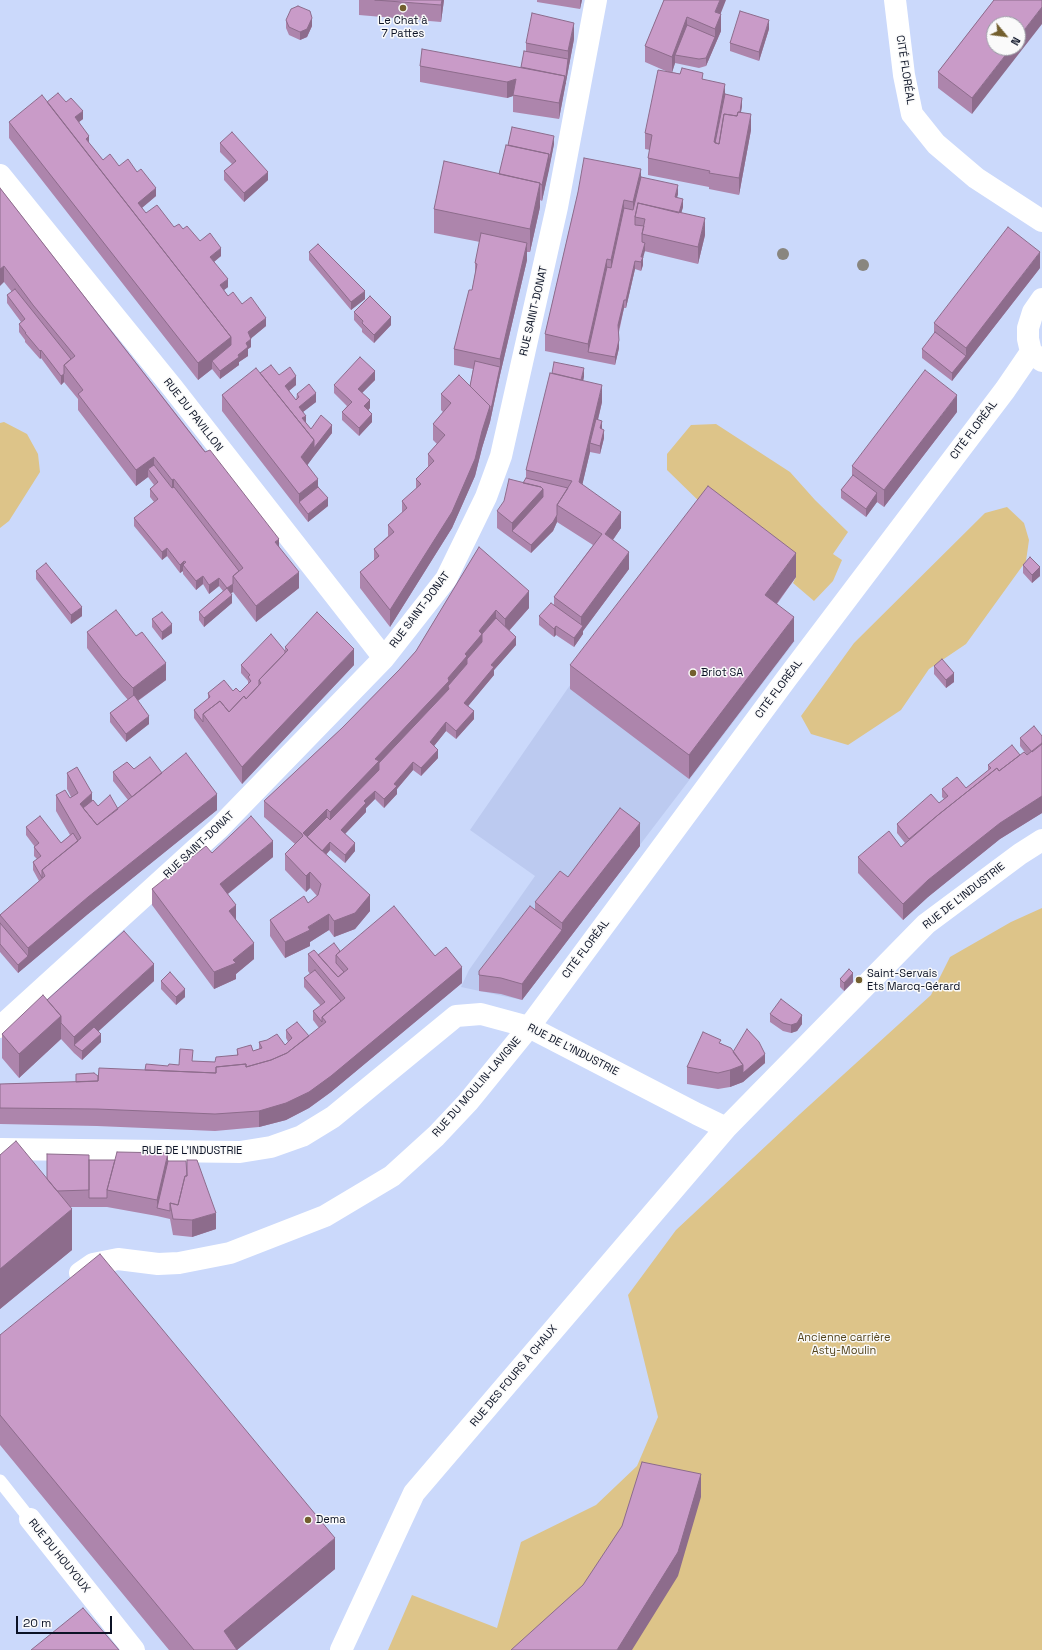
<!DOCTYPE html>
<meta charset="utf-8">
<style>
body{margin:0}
#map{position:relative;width:1042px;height:1650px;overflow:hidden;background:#cbd9fb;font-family:"Space Grotesk",sans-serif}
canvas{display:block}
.north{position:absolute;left:986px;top:16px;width:40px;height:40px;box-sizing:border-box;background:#fafafa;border:1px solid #9a9da5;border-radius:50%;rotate:119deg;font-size:11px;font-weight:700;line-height:16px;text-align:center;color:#0b1225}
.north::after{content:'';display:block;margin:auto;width:14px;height:18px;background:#735f2e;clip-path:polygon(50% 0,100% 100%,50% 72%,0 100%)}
.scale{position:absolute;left:16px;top:1616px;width:96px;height:18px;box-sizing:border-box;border:2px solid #0b1225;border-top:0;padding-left:5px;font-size:12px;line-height:14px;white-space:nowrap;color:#0b1225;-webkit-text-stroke:3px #fafafa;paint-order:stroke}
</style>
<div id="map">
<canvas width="1042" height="1650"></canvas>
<div class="north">N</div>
<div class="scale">20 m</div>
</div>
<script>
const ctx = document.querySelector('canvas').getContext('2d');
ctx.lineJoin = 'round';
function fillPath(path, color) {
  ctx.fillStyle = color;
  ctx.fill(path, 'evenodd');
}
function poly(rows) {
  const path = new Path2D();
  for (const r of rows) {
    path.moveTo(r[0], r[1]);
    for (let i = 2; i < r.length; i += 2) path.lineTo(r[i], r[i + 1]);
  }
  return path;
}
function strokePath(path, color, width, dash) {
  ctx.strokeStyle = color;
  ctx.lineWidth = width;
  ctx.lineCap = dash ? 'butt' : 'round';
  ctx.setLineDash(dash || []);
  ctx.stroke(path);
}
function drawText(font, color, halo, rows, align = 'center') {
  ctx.font = font + ' "Space Grotesk",sans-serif';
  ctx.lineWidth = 3;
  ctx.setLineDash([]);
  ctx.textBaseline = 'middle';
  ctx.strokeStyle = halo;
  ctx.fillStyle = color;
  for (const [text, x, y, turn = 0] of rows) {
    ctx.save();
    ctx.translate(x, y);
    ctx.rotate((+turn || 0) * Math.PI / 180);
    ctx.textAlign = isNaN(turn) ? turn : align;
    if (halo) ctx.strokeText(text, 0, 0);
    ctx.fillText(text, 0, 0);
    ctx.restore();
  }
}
const built = poly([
 [708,510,796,577,767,618,795,641,522,1000,461,987,469,970,535,876,470,830,568,688]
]);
const green = poly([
 [4,422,27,434,38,454,40,472,9,521,0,528,0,423],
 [716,424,790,472,815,500,848,532,833,554,842,560,833,581,814,601,793,583,796,577,708,510,667,470,667,454,691,425],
 [1007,507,1024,523,1029,540,1026,561,966,644,929,669,901,710,848,745,811,734,801,716,854,643,985,513],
 [1042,908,1042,1650,388,1650,412,1595,497,1628,521,1542,596,1505,637,1466,658,1417,628,1295,676,1230,800,1114,931,995,950,957,1011,922]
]);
const lane = poly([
 [0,1481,30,1519]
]);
const street = poly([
 [895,0,904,75,912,114,936,144,976,178,1042,221],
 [0,175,172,387,384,658],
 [1042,299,1033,312,1028,328,1028,339,1031,352,1042,361],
 [0,1027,219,828,384,658,446,579,486,497,501,456,557,207,596,0],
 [0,1149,240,1152,271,1147,302,1136,333,1117,456,1016,481,1014,529,1027,697,1114,726,1128],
 [80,1273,93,1264,118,1259,158,1264,179,1263,230,1253,325,1216,392,1176,436,1136,468,1102,529,1027,787,678,1005,390,1031,352],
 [30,1519,134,1650],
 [341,1650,414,1493,726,1128,926,924,1020,854,1042,840]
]);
const trees = [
 [783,254],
 [863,265]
];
const wall = poly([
 [359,0,444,0,441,22,359,15],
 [537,0,582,0,580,9,537,2],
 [664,0,721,14,721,31,706,66,699,68,675,63,672,72,703,79,742,106,741,112,751,130,739,195,709,189,709,187,648,175,648,158,650,150,645,149,645,133,668,72,645,62,645,46],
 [994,0,972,114,938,88,938,72],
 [286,20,312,26,307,37,300,40,289,35,286,28],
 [769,29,759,61,730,51,730,43],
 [574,39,559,119,513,112,513,96,507,98,420,82,420,66,521,67,526,52,526,43],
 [47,102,66,102,83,119,79,122,89,143,103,160,137,172,156,196,142,208,146,213,174,227,183,229,200,241,221,256,214,262,228,287,224,290,228,296,242,304,266,326,251,338,251,347,248,349,248,356,239,362,239,365,220,379,212,369,198,380,9,138,9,122],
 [220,143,268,180,244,202,224,180,224,171,232,164,220,152],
 [554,144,542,201,540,200,540,207,530,252,527,252,527,260,500,375,490,422,482,448,475,476,452,528,390,627,360,588,360,572,374,560,374,549,388,536,388,525,402,513,402,501,416,489,416,479,428,467,428,454,437,444,433,440,433,424,443,412,441,410,441,394,470,386,473,369,454,365,454,349,472,290,475,274,475,263,480,242,434,233,434,209,499,174,508,145],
 [641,177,678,194,677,197,683,207,681,213,705,235,698,264,644,251,643,258,643,265,641,271,635,269,626,308,624,308,619,332,619,348,615,365,545,351,545,334,578,192],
 [0,188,279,546,299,588,256,622,233,592,231,593,232,603,204,627,199,620,199,612,223,591,219,586,209,594,203,584,196,590,183,574,183,571,180,573,167,556,162,560,134,526,134,518,154,502,150,497,150,489,154,485,148,477,136,486,78,410,78,399,64,382,61,385,41,358,40,359,25,342,25,340,19,332,19,324,21,322,7,303,7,295,12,292,4,282],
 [309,252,365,299,351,310,309,260],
 [1040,268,952,381,922,358,922,349,934,335,934,323],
 [354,312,391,325,374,343,362,332,362,329,354,320],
 [260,373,279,375,296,385,289,391,296,400,297,394,316,402,303,412,306,423,311,429,332,433,307,465,328,506,308,522,222,411,222,395],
 [584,377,583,381,602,402,598,420,602,429,604,438,600,454,590,452,582,485,621,528,613,540,629,569,583,631,583,634,574,647,556,635,554,637,539,625,539,616,554,605,554,597,593,545,557,522,553,531,531,553,497,528,497,511,523,483,526,478,526,470],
 [375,380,362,393,370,408,368,410,372,422,359,436,342,420,342,412,347,406,334,393,334,385],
 [957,412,884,507,877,502,866,517,841,498,841,490,852,477,852,466],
 [479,547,529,608,509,631,516,645,494,670,494,675,468,706,474,719,456,739,446,731,434,746,438,758,421,776,413,770,397,789,397,794,384,808,375,799,366,808,366,812,345,834,355,851,345,863,330,850,326,855,370,911,355,929,334,937,329,930,310,942,310,946,285,958,270,936,270,920,308,903,317,896,310,888,306,892,285,870,285,854,295,844,264,817,264,801,342,728,399,670,416,651],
 [1023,565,1040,576,1032,583,1023,573],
 [36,571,82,616,71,624,36,579],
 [796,577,777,604,794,641,689,779,570,689,570,665],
 [152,619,172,633,162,640,152,627],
 [87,632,166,680,138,701,149,724,126,742,110,722,110,713,128,700,122,693,87,648],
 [285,647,354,665,242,784,194,718,194,710,208,699,208,693,233,691,240,692,248,684,248,681,241,673,241,665,285,651],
 [934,666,954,682,946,688,934,674],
 [1042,736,1042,813,1000,839,928,897,903,920,858,873,858,857,901,847,905,843,897,833,897,824,939,803,944,799,942,797,942,789,966,788,988,771,988,765,1020,755,1027,755,1020,746,1020,738],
 [134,769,162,773,217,810,88,914,18,973,0,952,0,915,39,881,33,870,33,862,37,859,34,856,34,847,35,847,26,835,26,827,61,843,70,835,56,811,56,795,70,798,71,797,67,789,67,773,92,801,98,806,118,809,128,800,113,781,113,772],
 [640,846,522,1000,501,994,479,991,479,971,535,909,535,902,568,877],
 [212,853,273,857,228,894,236,921,254,959,236,974,236,979,214,989,152,905,152,889],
 [340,951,435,956,462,983,331,1092,309,1108,286,1120,259,1127,215,1131,97,1126,0,1124,0,1084,76,1082,98,1076,145,1070,179,1065,193,1061,215,1062,237,1055,237,1049,253,1051,259,1049,259,1042,285,1045,288,1042,286,1038,286,1030,309,1036,319,1028,313,1020,313,1011,321,1006,304,987,304,978,310,974,308,971,308,954,318,955],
 [840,979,853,982,844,991,840,987],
 [154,981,98,1031,101,1042,82,1060,74,1053,61,1039,19,1078,2,1058,2,1034,47,1000],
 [161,981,185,997,176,1005,161,989],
 [770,1014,802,1024,797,1031,791,1033,783,1031,770,1022],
 [721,1043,733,1052,765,1063,743,1082,730,1087,718,1089,687,1084,687,1067],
 [0,1155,47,1179,89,1160,168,1161,187,1174,216,1229,192,1237,173,1235,170,1219,157,1216,107,1207,70,1207,72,1250,0,1309],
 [0,1335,335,1569,237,1650,169,1650,0,1445]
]);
const shadedWall = poly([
 [442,0,444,0,441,22,441,5],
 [580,0,582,0,580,9],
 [720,0,726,0,715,28,715,12],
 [1042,7,1042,24,972,114,972,98,1011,48,1018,48,1018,38],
 [721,14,721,31,715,45,715,29],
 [687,17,687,34,675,55,675,63,672,73,672,57],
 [312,18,312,26,307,37,300,40,300,32],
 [769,20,769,29,759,61,759,52],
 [574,23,574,39,559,119,559,103,568,59,568,51],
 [715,37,715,45,706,66,706,58],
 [516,79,513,96,507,98,507,82],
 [725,84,725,100,715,151,714,142],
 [742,98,742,106,737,133,737,124],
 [83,111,83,119,75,125,75,117],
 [751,114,751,130,739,195,739,178],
 [89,136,89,144,86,139],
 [554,136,554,144,549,170,549,162],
 [549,154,549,170,542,201,542,185],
 [641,169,641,185,633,219,633,202],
 [268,172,268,180,244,202,244,193],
 [540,183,540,207,530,252,530,229],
 [678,185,678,194,675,205,675,197],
 [156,188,156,196,138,211,138,203],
 [683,199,683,207,677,228,677,220],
 [624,200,624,217,611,276,611,260],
 [705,218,705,235,698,264,698,247],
 [527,243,527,260,500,375,500,359],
 [645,243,645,251,643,258,643,265,641,271,641,257],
 [221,248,221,256,210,265,210,257],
 [1040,252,1040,268,952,381,952,373,966,356,966,348],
 [607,259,607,275,588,352,588,344],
 [635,261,635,269,626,308,626,300],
 [4,266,4,282,0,286,0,269],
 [228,279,228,287,220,293,220,285],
 [365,291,365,299,351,310,351,302],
 [624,300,624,308,618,333,618,325],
 [391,317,391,325,374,343,374,335],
 [266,318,266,326,248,341,248,332],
 [231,337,231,353,212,361,212,369,198,380,198,363],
 [251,339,251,347,248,349,248,356,239,362,239,365,220,379,220,371,238,355,246,343],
 [619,340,619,348,615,365,615,357],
 [41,350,41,358,40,359,40,351],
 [500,367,500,375,490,422,482,448,475,476,452,528,390,627,390,610,482,431],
 [584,368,584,377,579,396,579,388],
 [375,371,375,380,358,397,358,389],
 [64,374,64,382,61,385,61,376],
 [296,376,296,385,285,394,285,386],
 [602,385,602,402,592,444,590,443,590,452,579,499,579,482],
 [316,393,316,402,299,415,299,407],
 [957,395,957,412,884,507,884,490],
 [370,400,370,408,364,415,364,406],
 [372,414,372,422,359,436,359,428],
 [306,416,306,424,302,418],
 [602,421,602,429,600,428],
 [332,425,332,433,314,456,301,474,301,457,314,440],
 [604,430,604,438,600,454,600,446],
 [154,457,154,473,148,469,148,477,136,486,136,470],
 [174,479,174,495,172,496,172,480],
 [318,479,318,495,299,502,299,494],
 [543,489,543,505,512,531,512,523],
 [877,493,877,502,866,517,866,509],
 [328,498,328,506,308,522,308,514],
 [621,512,621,528,605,551,605,534],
 [557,515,557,522,553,531,531,553,531,545],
 [279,539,279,555,275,542],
 [167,548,167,556,162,560,162,552],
 [629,552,629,569,583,631,583,634,574,647,574,638,581,628,581,617],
 [796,553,796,577,765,619,765,595],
 [184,561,184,567,183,565,183,571,180,573,180,565],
 [1040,567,1040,576,1032,583,1032,575],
 [299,572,299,588,256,622,256,606],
 [203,576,203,584,196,590,196,581],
 [219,578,219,586,209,594,209,585],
 [233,584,233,592,227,596,227,588],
 [529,591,529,608,505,635,505,619],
 [232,595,232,603,204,627,204,618],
 [82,607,82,616,71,624,71,615],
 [496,610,496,626,467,672,330,828,330,812,375,759,448,678,465,654,479,631],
 [794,617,794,641,689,779,689,755],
 [172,624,172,633,162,640,162,632],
 [556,626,556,635,554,637,554,629],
 [516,637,516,645,494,670,494,675,464,711,464,703,491,665],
 [354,649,354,665,242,784,242,767],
 [166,663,166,680,133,704,133,688],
 [954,673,954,682,946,688,946,680],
 [474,711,474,719,456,739,456,731],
 [149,716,149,724,126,742,126,734],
 [446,722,446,731,430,751,430,742],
 [438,750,438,758,421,776,421,768],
 [413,762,413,770,397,789,397,794,384,808,384,799,394,784],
 [375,791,375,799,366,808,366,812,341,838,341,830,364,801],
 [92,793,92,809,84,817,80,804],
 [217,794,217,810,88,914,18,973,18,965,28,956,28,948,88,897],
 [1042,796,1042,813,1000,839,928,897,903,920,903,904,928,880,1000,823],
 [327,809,327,825,307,845,303,833],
 [640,823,640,846,522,1000,522,984,562,930,562,923],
 [273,841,273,857,220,900,220,884],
 [330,842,330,850,318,863,318,855],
 [355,843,355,851,345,863,345,855],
 [310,872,310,888,306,892,306,876],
 [370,895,370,911,355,929,334,937,334,921],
 [236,905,236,921,229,911],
 [329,914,329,930,310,942,310,946,285,958,285,942],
 [254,943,254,959,236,974,236,979,214,989,214,972,233,960],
 [154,964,154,981,79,1049,74,1045,74,1037],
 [462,967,462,983,331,1092,309,1108,286,1120,259,1127,259,1111],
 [853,973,853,982,844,991,844,983],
 [185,989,185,997,176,1005,176,997],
 [802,1015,802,1024,797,1031,791,1033,791,1025],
 [61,1016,61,1039,19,1078,19,1054],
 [101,1034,101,1042,82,1060,82,1051],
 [765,1054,765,1063,743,1082,743,1073],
 [743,1065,743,1082,730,1087,730,1070],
 [168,1153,168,1169,157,1208,157,1200],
 [72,1209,72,1250,0,1309,0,1269],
 [216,1213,216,1229,192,1237,192,1220],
 [701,1474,701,1497,678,1576,632,1650,617,1650],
 [335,1538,335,1569,237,1650,224,1631]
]);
const building = poly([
 [375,0,442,0,441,5,375,0],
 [664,0,720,0,715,12,721,14,715,29,687,17,672,57,645,46,664,0],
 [994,0,1042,0,1042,7,1018,38,1018,24,994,24,994,48,1011,48,972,98,938,72,994,0],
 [298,6,310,11,312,18,307,29,300,32,289,27,286,20,291,9,298,6],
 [740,11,769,20,759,52,730,43,740,11],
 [532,13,574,23,568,51,526,43,532,13],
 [687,25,715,37,706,58,699,59,675,55,687,25],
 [422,49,565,76,559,103,513,95,516,79,507,82,420,66,422,49],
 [524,51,568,59,565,84,565,76,521,67,524,51],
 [682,68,703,73,702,79,725,84,714,142,719,144,724,114,737,116,738,112,751,114,739,178,709,173,710,171,648,158,652,135,645,133,658,70,680,74,682,68],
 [58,93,66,102,71,98,83,111,75,117,89,136,86,139,103,160,110,154,119,166,128,159,137,172,141,169,156,188,138,203,146,213,157,205,174,227,179,224,183,229,187,226,200,241,210,233,221,248,210,257,228,279,220,285,228,296,233,292,242,304,251,297,266,318,248,332,251,339,246,343,248,347,238,355,239,357,220,371,212,361,231,345,231,337,47,102,58,93],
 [725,94,742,98,740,112,738,112,737,116,724,114,719,144,715,143,725,94],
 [42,95,231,337,198,363,9,122,42,95],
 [512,127,554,136,549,162,549,154,508,145,512,127],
 [232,132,268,172,244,193,224,171,236,161,220,143,232,132],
 [506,145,549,154,542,185,540,184,540,183,499,174,506,145],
 [584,158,641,169,633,202,624,200,611,260,607,259,588,344,545,334,578,192,584,158],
 [444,161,540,183,530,229,434,209,444,161],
 [641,177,678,185,675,197,683,199,679,213,638,203,635,217,635,225,644,226,642,234,642,242,645,243,641,257,643,257,641,262,635,261,626,300,624,300,618,325,619,340,615,357,588,352,607,267,611,268,624,208,633,210,641,177],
 [0,188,205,452,210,450,279,539,275,542,299,572,256,606,233,576,243,568,174,479,172,480,154,457,136,470,78,394,83,390,64,365,75,356,33,305,4,266,0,269,0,188],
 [638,203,705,218,698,247,642,234,645,219,635,217,638,203],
 [1008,227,1040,252,966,348,934,323,1008,227],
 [481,233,527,243,500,359,454,349,469,290,472,290,477,264,475,263,481,233],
 [318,244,365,291,351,302,309,252,318,244],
 [15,289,71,359,64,365,64,374,61,376,41,350,40,351,25,333,26,333,19,324,25,319,7,295,15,289],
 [370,296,391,317,374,335,362,323,363,321,354,312,370,296],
 [935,332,966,356,952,373,922,349,935,332],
 [360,357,375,371,358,389,370,400,364,406,372,414,359,428,342,412,352,402,334,385,360,357],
 [475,361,500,367,490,414,490,406,470,386,475,361],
 [554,362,584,368,581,380,552,373,554,362],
 [271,365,279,375,290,367,296,376,285,386,296,400,299,397,297,394,309,384,316,393,299,407,306,416,302,418,311,429,321,415,332,425,314,448,314,440,260,373,271,365],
 [256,368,314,440,301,457,318,479,299,494,222,395,256,368],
 [925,370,957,395,884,490,852,466,925,370],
 [550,373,602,385,579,482,621,512,605,534,629,552,581,617,554,597,602,534,557,505,572,481,526,470,550,373],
 [459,375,490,406,482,431,475,459,452,512,390,610,360,572,379,556,374,549,394,532,388,525,407,508,402,501,421,484,416,479,434,461,428,454,445,435,433,424,451,403,441,394,459,375],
 [596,419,602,421,600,428,604,430,600,446,590,443,596,419],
 [154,465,172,488,174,487,239,571,233,576,233,584,227,588,232,595,204,618,199,612,227,588,219,578,209,585,203,576,196,581,183,565,186,562,184,561,180,565,167,548,162,552,134,518,158,499,150,489,158,482,148,469,154,465],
 [853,475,877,493,866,509,841,490,853,475],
 [526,478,568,488,557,505,557,515,553,522,531,545,512,531,543,497,543,489,541,487,523,483,526,478],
 [509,479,541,487,543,489,512,523,497,511,504,501,509,479],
 [708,486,796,553,765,595,794,617,689,755,570,665,708,486],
 [318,487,328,498,308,514,299,502,318,487],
 [479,547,529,591,505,619,496,610,479,631,482,634,465,654,467,656,448,678,449,681,375,759,379,761,330,812,327,809,303,833,370,895,355,913,334,921,329,914,308,927,310,930,285,942,270,920,304,896,308,903,318,895,321,884,310,872,306,876,285,854,303,836,302,834,264,801,342,728,399,670,416,651,479,547],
 [1030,557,1040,567,1032,575,1023,565,1030,557],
 [46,563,82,607,71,615,36,571,46,563],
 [551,603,583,626,574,638,556,626,554,629,539,616,551,603],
 [116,610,136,636,142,632,166,663,133,688,122,677,87,632,116,610],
 [162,612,172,624,162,632,152,619,162,612],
 [317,612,354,649,242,767,203,714,220,701,229,712,244,696,246,699,261,683,259,680,288,650,285,647,317,612],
 [496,618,516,637,491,665,494,667,464,703,474,711,456,731,446,722,430,742,438,750,421,768,413,762,394,784,397,786,384,799,375,791,364,801,366,803,341,830,355,843,345,855,330,842,322,851,307,837,327,817,330,820,379,770,379,763,449,689,448,686,467,664,467,659,482,642,482,634,496,618],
 [271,634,285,651,285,653,259,680,259,685,246,699,244,696,229,712,220,701,203,714,203,722,194,710,210,697,208,693,224,680,233,691,236,688,240,692,251,681,248,677,250,675,241,665,271,634],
 [942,659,954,673,946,680,934,666,942,659],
 [134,695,149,716,126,734,110,713,134,695],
 [1034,726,1042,736,1042,744,1032,752,1020,738,1034,726],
 [1042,743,1042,796,1000,823,928,880,903,904,858,857,889,831,901,847,938,815,997,768,999,771,1024,752,1027,755,1042,743],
 [1012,745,1020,755,999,771,997,768,938,815,909,839,897,824,931,794,939,803,948,796,942,789,957,777,966,788,991,768,988,765,1012,745],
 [186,753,217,794,88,897,28,948,0,915,45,876,42,870,81,838,56,795,65,790,70,798,78,793,67,773,77,767,92,793,80,804,97,825,186,753],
 [150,757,162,773,132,797,113,772,127,762,134,769,150,757],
 [110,795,118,809,97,825,83,808,93,800,98,806,110,795],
 [620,808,640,823,562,923,535,902,560,871,568,877,620,808],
 [40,816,61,843,73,833,78,841,42,870,42,878,33,862,41,856,34,847,39,843,26,827,40,816],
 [251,816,273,841,220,884,236,905,229,911,254,943,233,960,236,963,214,972,152,889,206,846,212,853,251,816],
 [394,906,435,956,446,947,462,967,331,1076,309,1092,286,1103,259,1111,215,1114,97,1109,0,1108,0,1084,98,1081,99,1068,216,1073,216,1067,246,1064,246,1067,271,1060,287,1053,326,1022,322,1017,345,998,308,954,314,950,338,977,348,969,336,955,394,906],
 [530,906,562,930,522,984,501,978,479,975,479,971,530,906],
 [0,923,28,956,18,965,0,944,0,923],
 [124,931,154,964,74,1037,61,1023,61,1016,47,1000,124,931],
 [334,943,340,951,336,955,336,963,344,972,338,977,318,955,334,943],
 [849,969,853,973,844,983,840,979,849,969],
 [315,970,341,1001,322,1017,322,1022,313,1011,325,1002,304,978,315,970],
 [170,972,185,989,176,997,161,981,170,972],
 [43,995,61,1016,19,1054,2,1034,43,995],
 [781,999,802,1015,797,1023,791,1025,783,1023,770,1014,781,999],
 [297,1022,309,1036,287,1053,271,1060,246,1067,246,1064,216,1067,216,1073,145,1070,146,1064,168,1066,169,1064,179,1065,180,1049,193,1050,192,1061,215,1062,216,1057,238,1055,237,1049,251,1045,253,1051,262,1048,259,1042,267,1040,277,1034,285,1045,292,1038,286,1030,297,1022],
 [94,1027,101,1034,82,1051,74,1045,94,1027],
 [747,1029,759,1042,765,1054,743,1073,743,1065,733,1052,747,1029],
 [703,1032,721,1040,719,1043,731,1048,743,1065,730,1070,718,1073,687,1067,703,1032],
 [94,1073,98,1076,98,1081,76,1082,76,1074,94,1073],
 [16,1141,72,1209,0,1269,0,1155,16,1141],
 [117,1152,168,1153,157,1200,107,1190,117,1152],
 [47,1154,89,1155,89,1190,57,1191,47,1179,47,1154],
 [89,1160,115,1160,107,1190,107,1198,89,1198,89,1160],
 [187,1160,197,1160,216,1213,192,1220,173,1219,170,1203,178,1205,185,1176,187,1176,187,1160],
 [168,1161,186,1161,187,1176,185,1176,178,1205,170,1203,170,1211,157,1208,168,1161],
 [100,1254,335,1538,224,1631,237,1650,194,1650,0,1415,0,1335,100,1254],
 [642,1462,701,1474,678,1552,617,1650,511,1650,583,1585,622,1526,642,1462],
 [83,1608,119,1650,31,1650,83,1608]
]);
const markers = [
 [403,8,4,"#735f2e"],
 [693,673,4,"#735f2e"],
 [859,980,4,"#735f2e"],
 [308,1520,4,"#735f2e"]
];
const poiNames = [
 ["Le Chat à",403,21,"center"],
 ["7 Pattes",403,34,"center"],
 ["Briot SA",701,673],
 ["Saint-Servais",867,974],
 ["Ets Marcq-Gérard",867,987],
 ["Dema",316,1520]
];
const streetNames = [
 ["CITÉ FLORÉAL",905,70,81],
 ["RUE SAINT-DONAT",534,311,-77],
 ["RUE DU PAVILLON",193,415,52],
 ["CITÉ FLORÉAL",974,430,-53],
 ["RUE SAINT-DONAT",420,610,-53],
 ["CITÉ FLORÉAL",779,689,-53],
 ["RUE SAINT-DONAT",199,845,-43],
 ["RUE DE L'INDUSTRIE",964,896,-38],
 ["CITÉ FLORÉAL",586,949,-53],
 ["RUE DE L'INDUSTRIE",573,1050,27],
 ["RUE DU MOULIN-LAVIGNE",477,1087,-49],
 ["RUE DE L'INDUSTRIE",192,1151],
 ["RUE DES FOURS À CHAUX",514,1376,-50],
 ["RUE DU HOUYOUX",59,1556,51]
];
const parkNames = [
 ["Ancienne carrière",844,1338],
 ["Asty-Moulin",844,1351]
];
fillPath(built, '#bccaf0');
fillPath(green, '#ddc489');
strokePath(lane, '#fff', 13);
strokePath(street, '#fff', 22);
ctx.fillStyle = '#89867f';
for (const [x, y] of trees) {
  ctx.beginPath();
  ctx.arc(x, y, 6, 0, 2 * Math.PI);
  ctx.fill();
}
fillPath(wall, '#ad85ac');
fillPath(shadedWall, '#8d6c8c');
fillPath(building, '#c99bc8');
strokePath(building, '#8d6c8c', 1);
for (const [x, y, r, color] of markers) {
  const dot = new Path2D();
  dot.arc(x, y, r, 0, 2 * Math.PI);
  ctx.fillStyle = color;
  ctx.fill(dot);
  strokePath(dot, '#fafafa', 1.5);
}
drawText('11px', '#0b1225', '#fafafa', poiNames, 'left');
drawText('11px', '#0b1225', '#fafafa', streetNames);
drawText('11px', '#53431a', '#fafafa', parkNames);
</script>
